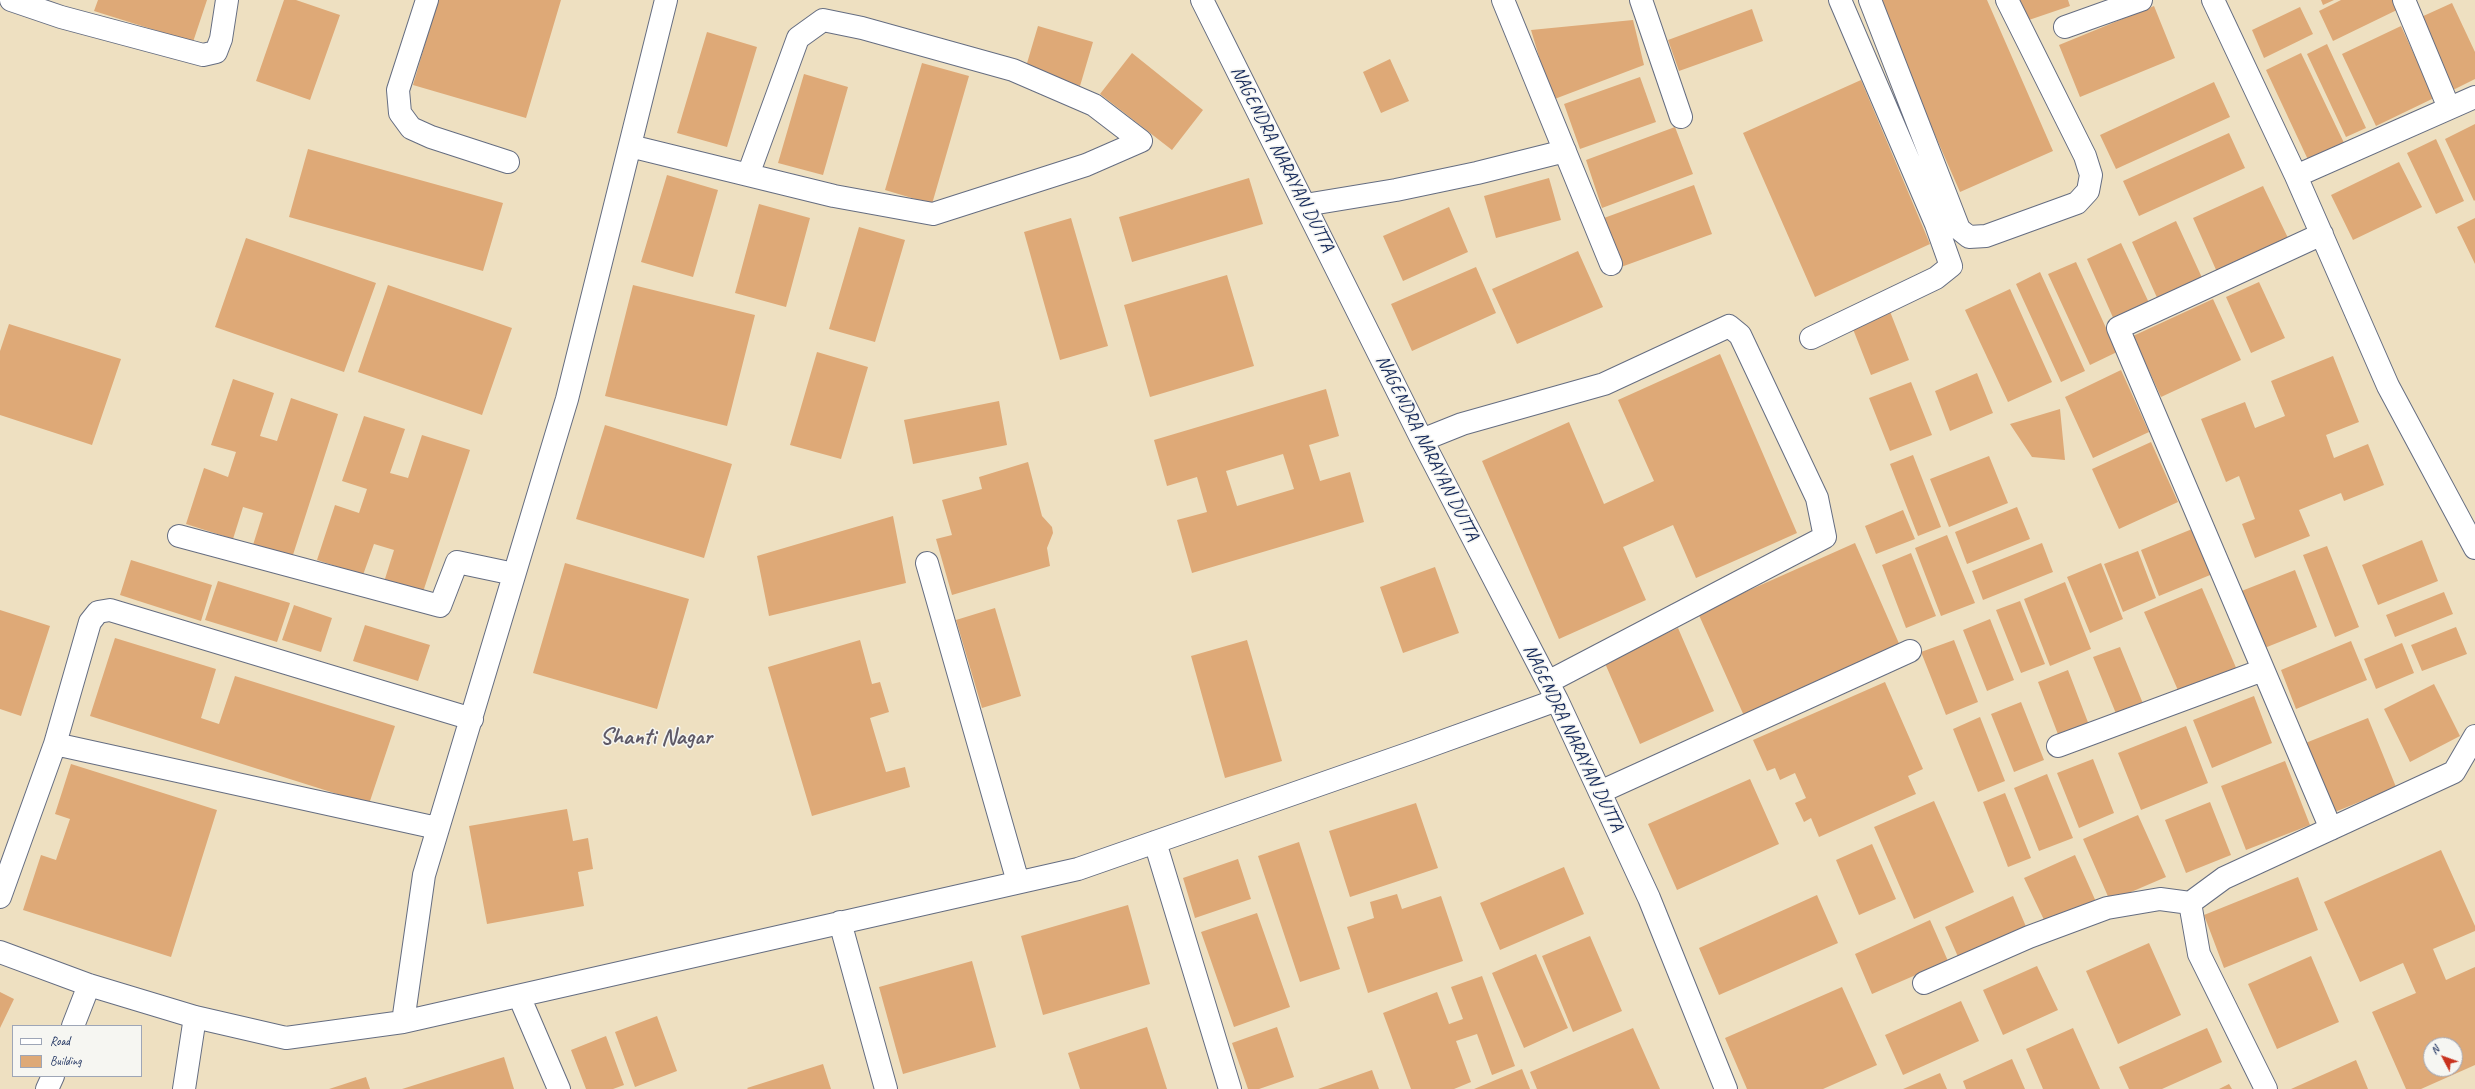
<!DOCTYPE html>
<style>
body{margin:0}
#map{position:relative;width:2475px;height:1089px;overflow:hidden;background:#eee0c1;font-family:Caveat,sans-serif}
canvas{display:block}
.legend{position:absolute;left:12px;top:1025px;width:130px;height:52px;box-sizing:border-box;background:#f6f6f2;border:1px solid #9ea6b7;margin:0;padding:5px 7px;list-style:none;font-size:12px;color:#1b2f5e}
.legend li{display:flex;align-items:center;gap:8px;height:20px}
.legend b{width:20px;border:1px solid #9ea6b7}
.north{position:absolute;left:2423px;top:1037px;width:40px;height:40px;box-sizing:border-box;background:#f6f6f2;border:1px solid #9ea6b7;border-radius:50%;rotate:311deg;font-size:11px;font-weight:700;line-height:16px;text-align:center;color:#1b2f5e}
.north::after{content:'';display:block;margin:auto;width:14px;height:18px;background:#c8321e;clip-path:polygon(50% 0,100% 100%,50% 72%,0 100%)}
</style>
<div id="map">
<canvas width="2475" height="1089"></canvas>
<ul class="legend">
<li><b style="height:5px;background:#fff"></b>Road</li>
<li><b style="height:11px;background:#dea977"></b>Building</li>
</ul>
<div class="north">N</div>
</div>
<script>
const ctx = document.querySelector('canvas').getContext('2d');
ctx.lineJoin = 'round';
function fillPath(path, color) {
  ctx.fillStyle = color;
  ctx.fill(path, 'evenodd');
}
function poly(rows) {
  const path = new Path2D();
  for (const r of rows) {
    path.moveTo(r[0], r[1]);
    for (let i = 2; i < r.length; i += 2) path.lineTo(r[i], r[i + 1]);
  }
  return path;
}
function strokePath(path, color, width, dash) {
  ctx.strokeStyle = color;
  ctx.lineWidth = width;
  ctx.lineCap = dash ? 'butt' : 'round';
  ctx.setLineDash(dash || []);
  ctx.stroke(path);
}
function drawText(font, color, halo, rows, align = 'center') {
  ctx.font = font + ' Caveat,sans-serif';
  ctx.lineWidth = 3;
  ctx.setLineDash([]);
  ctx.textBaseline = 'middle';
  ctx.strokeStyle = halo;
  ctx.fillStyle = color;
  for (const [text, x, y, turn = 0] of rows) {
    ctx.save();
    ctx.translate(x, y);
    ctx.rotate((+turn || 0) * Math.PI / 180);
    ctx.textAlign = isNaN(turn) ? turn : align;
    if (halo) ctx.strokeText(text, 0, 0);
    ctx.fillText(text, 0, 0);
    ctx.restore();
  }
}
const building = poly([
 [98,0,207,0,193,42,94,11],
 [284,0,296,0,340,15,310,100,256,81],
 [438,0,561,0,526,118,413,85],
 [1876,0,1987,0,2053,151,1960,192],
 [2018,0,2068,0,2070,6,2026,21],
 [2321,0,2334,0,2323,5],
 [2341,0,2397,0,2401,8,2333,41,2319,11],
 [2452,3,2475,52,2475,79,2453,90,2419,18],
 [2154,6,2175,58,2080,97,2059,45],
 [2300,7,2313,34,2264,58,2252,30],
 [1752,9,1763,41,1679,71,1668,40],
 [1633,20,1644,65,1552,100,1531,30],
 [1038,26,1093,42,1080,86,1025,70],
 [2401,26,2434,98,2376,126,2342,54],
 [707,32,757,47,727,147,677,133],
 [2327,44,2366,128,2346,137,2307,54],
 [1132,53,1203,110,1172,150,1100,94],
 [2301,53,2346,147,2310,164,2266,70],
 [1390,59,1409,101,1381,113,1363,72],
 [922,63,969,76,932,204,885,190],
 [804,74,848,87,823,175,778,163],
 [1640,77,1656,122,1580,149,1564,104],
 [1861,80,1930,244,1815,297,1743,133],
 [2214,82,2230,117,2116,169,2100,135],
 [2475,124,2475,200,2474,201,2445,139],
 [1675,127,1693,174,1602,208,1586,160],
 [2229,133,2245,168,2139,216,2123,181],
 [2436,139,2464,201,2436,214,2407,153],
 [308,149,503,203,483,271,289,217],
 [2399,162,2422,207,2353,240,2331,195],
 [667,175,718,190,693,277,641,262],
 [1249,178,1263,224,1132,262,1119,217],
 [1549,178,1561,220,1496,238,1484,196],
 [1694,185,1712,234,1621,267,1604,218],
 [2263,186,2288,238,2217,272,2193,218],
 [759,204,810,218,786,307,735,293],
 [1449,207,1468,252,1403,281,1383,236],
 [1071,218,1108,346,1060,360,1024,232],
 [2475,218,2475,264,2457,227],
 [2176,221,2204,282,2159,302,2132,242],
 [859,227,905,240,875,342,829,329],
 [246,238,376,283,344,372,215,327],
 [2121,243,2150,305,2115,322,2087,259],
 [1578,251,1603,307,1517,344,1492,289],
 [2076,262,2117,352,2090,365,2048,274],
 [1476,267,1496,313,1412,351,1391,304],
 [2040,272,2085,371,2061,382,2016,284],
 [1227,275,1254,366,1150,397,1124,305],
 [2259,282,2285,338,2251,353,2226,297],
 [388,285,512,328,482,415,358,372],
 [633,285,755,315,727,426,605,396],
 [2010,289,2052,382,2008,402,1965,310],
 [2213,299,2241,360,2161,397,2133,336],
 [1889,309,1909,360,1871,375,1851,324],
 [9,324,121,359,92,445,0,415,0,351],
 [817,352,868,367,841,459,790,445],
 [1720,354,1797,533,1696,578,1673,525,1623,547,1646,600,1559,639,1482,461,1569,422,1604,504,1654,481,1618,400],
 [2333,356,2359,422,2326,435,2334,458,2368,444,2384,485,2344,501,2341,493,2299,510,2310,536,2255,558,2242,524,2255,519,2239,476,2226,482,2201,419,2245,402,2255,428,2285,416,2271,381],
 [2121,370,2149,432,2093,458,2065,397],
 [1977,373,1993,413,1950,431,1935,391],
 [233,379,274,393,260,436,277,441,291,398,338,414,292,558,253,545,263,513,243,507,233,539,186,524,204,468,228,477,236,452,211,445],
 [1911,382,1932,435,1890,451,1869,398],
 [1326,389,1339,436,1309,445,1320,481,1350,472,1364,522,1192,573,1177,520,1207,512,1197,477,1167,486,1154,440],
 [1283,454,1294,489,1237,506,1226,471],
 [999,401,1007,445,913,464,904,420],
 [2060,409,2065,460,2032,457,2010,424],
 [364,416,405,429,390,473,408,478,422,435,470,450,422,595,384,582,394,550,374,544,363,575,317,560,335,505,359,513,367,489,342,481],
 [605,425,732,464,704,558,576,519],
 [2151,442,2178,502,2119,529,2092,469],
 [1913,455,1941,527,1918,536,1890,464],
 [1989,456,2008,503,1949,527,1930,479],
 [1028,462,1042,516,1052,527,1053,533,1047,548,1050,566,952,595,936,539,952,535,942,500,982,489,979,477],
 [2017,507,2030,539,1967,564,1955,532],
 [1903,510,1915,539,1876,554,1865,526],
 [893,516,906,583,769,616,757,556],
 [2197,527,2215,573,2159,596,2141,550],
 [1947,535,1975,603,1941,616,1915,548],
 [2422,540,2438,581,2378,605,2362,565],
 [1855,543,1901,648,1745,718,1698,613],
 [2042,543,2053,572,1983,600,1972,571],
 [2327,546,2359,627,2335,637,2303,555],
 [2138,551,2156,598,2123,612,2104,564],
 [1911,553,1936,616,1906,628,1882,565],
 [131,560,212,585,201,621,120,595],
 [565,563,689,599,657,709,533,673],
 [2101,563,2123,619,2090,633,2067,577],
 [1435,567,1459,633,1403,653,1380,587],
 [2295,570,2317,627,2262,649,2239,592],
 [218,581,290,603,277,642,205,620],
 [2065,582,2091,649,2050,666,2024,599],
 [2202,588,2237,670,2180,695,2144,612],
 [2444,592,2453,614,2395,637,2386,615],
 [2020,601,2045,664,2021,673,1996,610],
 [294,605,332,618,321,652,282,640],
 [995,608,1021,696,982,708,956,620],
 [0,610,50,626,21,716,0,709],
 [1990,619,2014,680,1987,691,1963,630],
 [365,625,430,645,418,681,353,661],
 [2456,627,2467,654,2422,671,2411,645],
 [1678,628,1714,711,1640,744,1604,661],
 [115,638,216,669,201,718,219,724,235,676,395,726,369,804,90,716],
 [860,640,872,684,880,682,889,712,870,718,886,772,905,767,910,787,812,816,768,667],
 [1247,640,1282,761,1225,778,1191,656],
 [1954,640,1978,702,1946,715,1921,652],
 [2351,641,2367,680,2296,709,2281,670],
 [2402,643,2414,673,2376,689,2364,659],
 [2120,647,2144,706,2117,716,2093,657],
 [2068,670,2089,725,2059,737,2038,682],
 [1885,682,1923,769,1908,776,1916,794,1819,837,1811,818,1804,822,1795,803,1806,798,1795,773,1780,780,1775,768,1767,771,1753,740],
 [2434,684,2460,736,2410,762,2384,709],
 [2254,696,2272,743,2212,768,2193,720],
 [2021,702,2044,760,2014,772,1991,714],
 [1980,717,2005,781,1978,792,1953,729],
 [2368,718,2396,787,2330,814,2303,744],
 [2186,726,2208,783,2141,810,2118,753],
 [2093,759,2114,813,2079,828,2057,773],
 [2285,761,2310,825,2246,850,2221,786],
 [71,764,217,810,171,957,23,910,41,855,56,860,70,819,55,814],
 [2047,774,2073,838,2039,851,2014,788],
 [1750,779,1779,844,1677,890,1648,824],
 [2005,793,2031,858,2008,867,1983,802],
 [1934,801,1974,892,1914,919,1874,827],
 [2210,802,2231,855,2186,873,2165,820],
 [1416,803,1438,868,1350,897,1329,831],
 [567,809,573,841,588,838,593,869,578,872,584,906,487,924,469,826],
 [2138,815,2166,877,2110,901,2083,839],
 [1299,842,1340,969,1300,982,1258,856],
 [1872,844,1896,899,1859,915,1836,860],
 [2441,850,2475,926,2475,931,2433,949,2446,980,2475,967,2475,1065,2421,1089,2406,1089,2372,1012,2416,993,2403,963,2360,982,2324,902],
 [2431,1045,2455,1045,2455,1069,2431,1069],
 [2075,855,2097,904,2045,922,2024,878],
 [1238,859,1251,899,1195,918,1183,878],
 [1564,867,1584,914,1500,950,1480,903],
 [2298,877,2318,930,2224,968,2204,915],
 [1397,894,1402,909,1441,896,1463,961,1368,993,1347,927,1374,918,1370,902],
 [1817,895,1838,943,1719,995,1699,948],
 [2013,896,2027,929,1959,959,1945,927],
 [1128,905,1150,984,1043,1015,1021,936],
 [1257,913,1290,1007,1234,1027,1201,932],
 [1930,920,1948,961,1872,994,1855,954],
 [1590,936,1622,1011,1573,1032,1542,956],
 [2149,943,2181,1015,2118,1044,2086,971],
 [1536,954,1568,1028,1524,1048,1492,973],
 [2311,956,2339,1022,2277,1049,2248,984],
 [972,961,996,1047,903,1074,879,987],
 [2037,966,2058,1010,2003,1035,1983,990],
 [1482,976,1515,1066,1492,1075,1477,1034,1456,1041,1471,1082,1454,1089,1411,1089,1383,1013,1437,992,1449,1024,1463,1019,1451,987],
 [1842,987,1877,1065,1823,1089,1747,1089,1725,1038],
 [0,992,14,999,0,1028],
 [1961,1001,1979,1041,1903,1075,1885,1035],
 [657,1016,677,1071,635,1087,615,1032],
 [1147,1027,1167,1089,1080,1089,1068,1053],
 [1277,1027,1294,1077,1259,1089,1248,1089,1232,1043],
 [1633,1028,1660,1089,1537,1089,1530,1072],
 [2073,1028,2100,1089,2043,1089,2026,1049],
 [2207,1028,2222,1062,2162,1089,2129,1089,2119,1067],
 [606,1036,624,1085,613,1089,586,1089,571,1050],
 [504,1057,514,1089,402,1089],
 [2012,1059,2025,1089,1966,1089,1963,1081],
 [2356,1060,2368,1089,2291,1089],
 [823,1064,831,1089,748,1089,747,1088],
 [1522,1069,1530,1089,1474,1089],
 [1372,1070,1379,1089,1318,1089],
 [1940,1073,1947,1089,1903,1089],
 [366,1077,370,1089,329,1089],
 [2229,1084,2232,1089,2219,1089]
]);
const minor = poly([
 [11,0,61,17,203,55,216,52,221,39,227,0],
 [427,0,398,90,400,113,411,128,431,137,508,162],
 [1202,0,1422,440,1557,700,1649,898,1726,1089],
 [1503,0,1611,264],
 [1641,0,1681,117],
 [1870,0,1959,229,1969,237,1986,236,2077,203,2088,191,2091,175,2085,156,2007,0],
 [2213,0,2296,176,2388,386,2475,548],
 [2404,0,2449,108],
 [2065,27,2141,0],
 [630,146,834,196,933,214,1086,165,1141,141,1094,105,1013,70,862,28,823,20,798,38,748,175],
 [2296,176,2475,97],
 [1305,205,1396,190,1477,173,1565,151],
 [2322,234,2118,328,2331,829],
 [1811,338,1936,278,1951,266,1936,224,1840,0],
 [1422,440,1462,424,1604,384,1729,326,1740,335,1817,498,1825,537,1548,682],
 [179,536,440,606,457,562,514,574],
 [927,563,1018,882],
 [55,744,437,828],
 [2058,746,2263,670],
 [1600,792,1910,651],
 [1155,842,1230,1089],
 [0,897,55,744,90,622,98,612,110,610,472,719],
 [840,922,886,1089],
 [0,952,89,985,195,1017,286,1038,403,1022,1078,869,1413,752,1557,700],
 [1924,983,2029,937,2107,908,2160,899,2190,903],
 [519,996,559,1089],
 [403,1022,424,875,567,399,666,0],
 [73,1026,89,985],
 [47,1089,53,1076],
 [184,1089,195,1017],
 [2266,1089,2199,954,2190,903,2224,878,2454,772,2475,736]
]);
const streetNames = [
 ["NAGENDRA NARAYAN DUTTA",1282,159,63],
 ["NAGENDRA NARAYAN DUTTA",1427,448,63],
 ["NAGENDRA NARAYAN DUTTA",1573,738,64]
];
const districtNames = [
 ["Shanti Nagar",656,738]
];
fillPath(building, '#dea977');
strokePath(minor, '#656d81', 24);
strokePath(minor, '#fff', 22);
drawText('19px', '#1b2f5e', '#f6f6f2', streetNames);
drawText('bold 23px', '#5f5a67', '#f6f6f2', districtNames);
</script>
